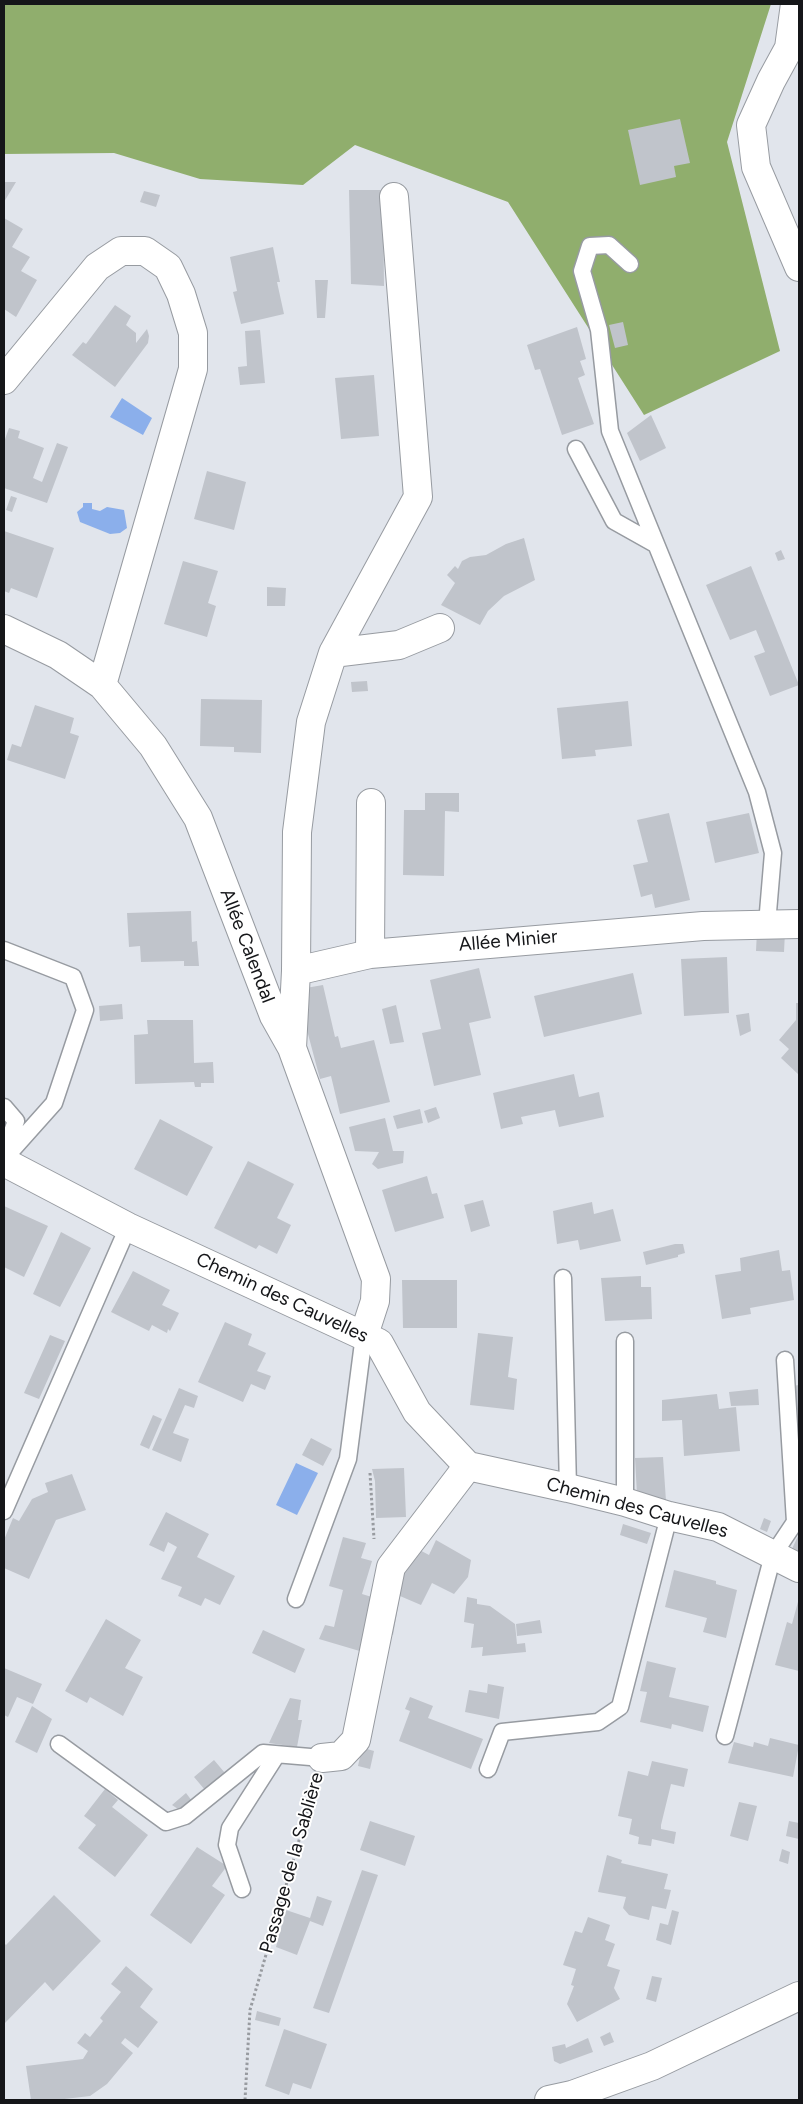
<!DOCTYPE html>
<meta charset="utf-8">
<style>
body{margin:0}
#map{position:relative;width:803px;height:2104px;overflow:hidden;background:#e1e5ec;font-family:Figtree,sans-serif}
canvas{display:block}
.frame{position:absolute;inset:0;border:5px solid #151619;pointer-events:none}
</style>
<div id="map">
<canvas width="803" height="2104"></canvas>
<div class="frame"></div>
</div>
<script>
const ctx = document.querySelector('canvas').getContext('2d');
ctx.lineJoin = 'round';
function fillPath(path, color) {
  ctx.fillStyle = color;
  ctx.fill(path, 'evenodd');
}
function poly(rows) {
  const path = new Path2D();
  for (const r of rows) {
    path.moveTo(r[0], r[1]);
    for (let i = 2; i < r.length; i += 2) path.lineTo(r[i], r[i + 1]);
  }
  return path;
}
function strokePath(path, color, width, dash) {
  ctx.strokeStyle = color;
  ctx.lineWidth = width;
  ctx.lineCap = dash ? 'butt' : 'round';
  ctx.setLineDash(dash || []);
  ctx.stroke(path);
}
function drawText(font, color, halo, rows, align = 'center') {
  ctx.font = font + ' Figtree,sans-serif';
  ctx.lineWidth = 4;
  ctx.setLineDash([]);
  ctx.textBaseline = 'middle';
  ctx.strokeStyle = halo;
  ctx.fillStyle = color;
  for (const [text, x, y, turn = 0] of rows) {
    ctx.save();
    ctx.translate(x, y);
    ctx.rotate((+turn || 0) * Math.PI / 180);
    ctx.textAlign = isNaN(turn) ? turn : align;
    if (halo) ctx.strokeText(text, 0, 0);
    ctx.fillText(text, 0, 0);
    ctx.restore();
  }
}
const forest = poly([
 [4,4,771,4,727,142,780,351,644,415,508,202,355,145,303,185,200,179,114,153,4,154]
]);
const water = poly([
 [122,398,152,418,143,435,110,417],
 [83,503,92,503,92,509,100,511,107,507,124,510,127,528,120,533,110,534,80,522,77,512,83,507],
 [296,1463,318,1473,297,1515,276,1505]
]);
const building = poly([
 [680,119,690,163,674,166,676,177,640,185,628,130],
 [4,182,16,182,4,202],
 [349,190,383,190,384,286,351,284],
 [144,191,160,195,156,207,140,202],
 [4,218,23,229,12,247,30,257,21,271,37,280,16,317,4,309],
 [273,247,280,282,277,282,284,314,241,324,233,292,237,291,230,257],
 [315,280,328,280,325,318,317,318],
 [115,305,131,316,126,325,136,333,136,343,147,329,149,336,148,343,115,387,72,355,83,342,86,344],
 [623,322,628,345,615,348,609,325],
 [577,327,586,359,580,361,585,375,578,378,594,424,562,435,540,369,535,370,527,345],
 [260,330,265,383,240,385,238,367,247,366,245,331],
 [374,375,379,436,341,439,335,378],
 [651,415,666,448,640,461,627,433],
 [9,428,20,431,18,438,44,448,33,478,42,482,57,443,68,447,47,503,4,488,4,442],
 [207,471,246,482,234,530,194,519],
 [11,496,17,498,12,512,6,510],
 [4,531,54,548,37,598,11,588,9,593,4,591],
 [524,538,535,580,504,596,488,611,480,625,441,605,455,583,447,575,455,566,458,569,462,561,470,557,486,555,506,544],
 [781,550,785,559,778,561,775,553],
 [183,561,218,571,208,603,216,606,207,637,164,624],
 [751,566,799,685,770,696,754,656,765,652,756,630,730,640,706,585],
 [267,587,286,588,285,606,267,606],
 [367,681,368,691,352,692,351,682],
 [201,699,262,700,261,753,234,752,234,747,200,746],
 [628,701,632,746,595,750,596,756,562,759,557,708],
 [35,705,74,718,70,733,79,736,65,779,7,760,12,744,21,747],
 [425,793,459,793,459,812,445,811,444,876,403,875,404,810,425,810],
 [669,813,690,900,655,908,652,894,641,897,633,865,648,862,637,820],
 [749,813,759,853,715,863,706,822],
 [191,911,192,942,197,941,199,966,184,966,184,961,141,962,140,946,129,947,127,913],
 [757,931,785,932,784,952,756,951],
 [727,957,729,1013,684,1016,681,959],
 [479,968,491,1018,469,1023,481,1075,434,1086,422,1033,441,1029,430,980],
 [633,973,642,1014,544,1037,534,996],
 [323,985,335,1037,338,1036,341,1048,374,1040,390,1102,340,1114,331,1076,320,1079,300,1004,300,989],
 [796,1003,799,1003,799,1075,781,1058,789,1049,779,1040,796,1020],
 [122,1004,123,1019,100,1021,99,1006],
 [396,1005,404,1042,390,1044,382,1009],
 [749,1013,751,1031,740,1036,736,1015],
 [147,1020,193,1020,194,1063,213,1062,214,1083,201,1083,201,1087,195,1087,194,1082,135,1084,134,1035,148,1034],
 [574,1074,579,1097,599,1092,604,1117,559,1127,555,1110,521,1117,523,1124,501,1129,493,1093],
 [436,1107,440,1118,428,1123,424,1111],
 [420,1109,423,1123,397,1129,393,1116],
 [385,1118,393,1151,404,1151,403,1163,378,1169,372,1164,379,1152,355,1151,349,1127],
 [160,1119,213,1147,187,1196,134,1169],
 [248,1161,294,1184,277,1218,291,1225,277,1254,259,1245,256,1249,214,1228],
 [427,1176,432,1194,437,1193,444,1218,395,1232,382,1190],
 [483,1200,490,1226,471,1232,464,1205],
 [592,1202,594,1214,613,1209,621,1241,580,1250,578,1240,557,1244,553,1211],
 [4,1206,48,1226,24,1277,4,1267],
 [61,1232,91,1248,60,1307,33,1294],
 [675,1244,683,1244,685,1253,678,1255,678,1257,646,1265,643,1252],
 [779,1250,782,1271,790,1270,794,1300,750,1308,751,1314,722,1319,715,1275,741,1271,740,1258],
 [133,1271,170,1290,162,1305,179,1313,170,1331,168,1329,167,1333,152,1325,149,1331,111,1312],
 [641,1276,641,1287,651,1287,652,1319,605,1321,601,1278],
 [402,1280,457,1280,457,1328,403,1328],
 [225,1322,252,1334,248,1345,266,1353,257,1371,271,1376,265,1390,251,1384,243,1402,198,1382],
 [478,1333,513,1337,508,1377,517,1379,514,1410,470,1405],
 [50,1335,65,1341,39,1399,24,1393],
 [799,1385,799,1437,798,1437,792,1386],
 [179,1388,198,1396,194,1408,185,1405,173,1433,189,1439,181,1462,152,1450],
 [758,1389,759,1405,731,1406,729,1392],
 [717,1394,719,1409,736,1407,740,1451,684,1456,682,1420,662,1421,662,1400],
 [153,1415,162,1419,149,1449,140,1445],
 [311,1438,332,1449,323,1466,302,1455],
 [663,1457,666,1501,637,1495,635,1458],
 [404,1468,406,1517,376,1518,375,1481,372,1469],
 [72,1474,86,1510,56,1520,29,1579,4,1568,4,1540,13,1518,19,1521,32,1499,48,1492,45,1483],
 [166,1512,209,1534,197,1557,235,1576,220,1605,205,1598,201,1606,178,1596,182,1587,161,1579,177,1547,168,1542,164,1552,149,1545],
 [764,1518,771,1521,767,1532,760,1529],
 [623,1524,651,1533,647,1544,620,1535],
 [799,1534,799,1555,791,1551],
 [343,1537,366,1543,361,1558,372,1561,362,1594,375,1598,363,1652,319,1639,325,1625,334,1627,343,1590,329,1586],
 [436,1540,471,1560,468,1577,454,1594,432,1583,421,1605,400,1596,393,1635,382,1632,412,1546,429,1555],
 [674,1570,716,1581,716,1584,737,1590,726,1638,703,1632,707,1618,665,1607],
 [467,1597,477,1599,477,1604,490,1606,515,1624,517,1644,525,1643,526,1652,482,1656,483,1647,471,1648,474,1624,464,1622],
 [799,1598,799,1671,775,1665,787,1622,792,1624],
 [106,1619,141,1640,125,1668,143,1677,123,1716,90,1697,87,1703,65,1691],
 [540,1620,542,1633,517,1636,516,1624],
 [263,1630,305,1649,295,1673,252,1653],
 [647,1661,676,1668,669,1697,709,1706,703,1732,672,1724,671,1729,640,1722,647,1692,640,1691],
 [4,1668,42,1684,33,1704,17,1697,8,1717,4,1715],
 [488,1684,504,1687,499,1719,465,1712,469,1690,487,1693],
 [410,1697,433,1706,428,1718,483,1739,471,1769,399,1741,410,1711,405,1709],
 [290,1698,301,1700,298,1720,302,1720,297,1747,269,1743],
 [32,1706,52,1719,37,1753,15,1742],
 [366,1730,371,1731,367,1749,374,1751,370,1769,358,1766],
 [770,1738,799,1745,793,1777,728,1763,734,1742,753,1747,754,1742,768,1746],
 [214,1760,225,1773,205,1790,194,1777],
 [652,1761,688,1769,684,1787,671,1784,661,1825,661,1829,676,1832,674,1844,652,1839,651,1846,638,1844,639,1837,629,1834,632,1819,618,1816,628,1771,648,1776],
 [105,1789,118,1800,112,1807,148,1835,115,1877,78,1848,96,1825,84,1816],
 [186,1793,192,1801,181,1811,172,1805],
 [739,1802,757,1806,748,1841,730,1836],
 [370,1821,415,1836,405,1866,360,1850],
 [789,1821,799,1823,799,1839,786,1836],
 [197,1847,227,1866,212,1886,225,1895,191,1944,150,1915],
 [782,1849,790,1852,788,1864,779,1861],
 [607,1855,622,1860,621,1863,668,1874,664,1889,671,1890,666,1909,652,1906,649,1920,629,1915,623,1908,626,1897,598,1892],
 [362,1870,378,1875,329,2013,313,2008],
 [54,1895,101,1941,53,1991,45,1982,4,2024,4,1943,6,1945],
 [317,1896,332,1901,323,1926,310,1921,297,1955,276,1947,286,1910,310,1918],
 [672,1910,679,1912,671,1945,656,1940,660,1923,668,1925],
 [588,1917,610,1925,605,1940,615,1944,607,1966,620,1970,614,1988,620,1999,577,2022,567,2004,574,1986,571,1985,576,1969,563,1965,575,1931,582,1933],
 [126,1966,153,1989,140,2007,158,2022,138,2048,125,2038,121,2043,133,2053,107,2084,90,2096,56,2100,31,2100,26,2066,83,2059,88,2051,77,2043,85,2033,90,2037,103,2021,100,2018,121,1992,111,1984],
 [652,1976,662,1978,656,2002,646,1999],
 [257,2011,281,2018,279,2026,255,2020],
 [284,2029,327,2044,311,2089,293,2083,289,2095,265,2086],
 [610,2032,614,2042,604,2046,600,2037],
 [588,2038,593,2052,560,2064,554,2061,552,2047,565,2044,566,2048]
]);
const path = poly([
 [370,1473,374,1539],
 [245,2100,250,2010,315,1785]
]);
const lane = poly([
 [630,264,609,245,590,246,582,271,599,330,610,431,757,792,773,853,767,924],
 [576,449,614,521,655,544],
 [4,950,73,977,85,1010,54,1103,4,1159],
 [4,1107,16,1121,4,1153],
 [563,1278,568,1488],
 [625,1341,625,1502],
 [4,1511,128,1227],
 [296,1599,348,1459,364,1335],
 [725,1736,773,1555,795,1522,785,1360],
 [59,1744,166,1822,185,1816,263,1753,322,1758],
 [488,1769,502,1732,598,1722,620,1707,669,1516],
 [242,1889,227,1845,230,1828,276,1756]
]);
const street = poly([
 [795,4,789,48,771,81,751,125,756,167,799,267],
 [4,380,97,267,121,251,145,251,168,267,181,294,193,333,193,369,102,685],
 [4,629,58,655,102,685,153,746,198,818,274,1016,292,1048,376,1279,375,1301,364,1335],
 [333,653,418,497,394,197],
 [370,954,371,803],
 [296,971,297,832,311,722,333,653,399,645,440,628],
 [292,1048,296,971,370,954,703,926,799,924],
 [4,1162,128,1227,379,1343,417,1412,468,1466,568,1488,625,1502,669,1516,718,1527,799,1568],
 [322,1758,341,1756,356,1740,391,1567,468,1466]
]);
const secondary = poly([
 [549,2100,572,2095,652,2066,799,1996]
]);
const streetNames = [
 ["Allée Minier",508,941,-5],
 ["Allée Calendal",247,946,69],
 ["Chemin des Cauvelles",282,1298,25],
 ["Chemin des Cauvelles",637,1508,15],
 ["Passage de la Sablière",292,1863,-74]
];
fillPath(forest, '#90ae6d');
fillPath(water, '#8bafeb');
fillPath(building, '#c0c4cb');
strokePath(lane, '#979ba1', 19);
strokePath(street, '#979ba1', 30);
strokePath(secondary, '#979ba1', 30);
strokePath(path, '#989ba0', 3, [2.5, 2.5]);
strokePath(lane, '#fff', 16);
strokePath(street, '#fff', 28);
strokePath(secondary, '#fff', 28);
drawText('19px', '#151619', '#fff', streetNames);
</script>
